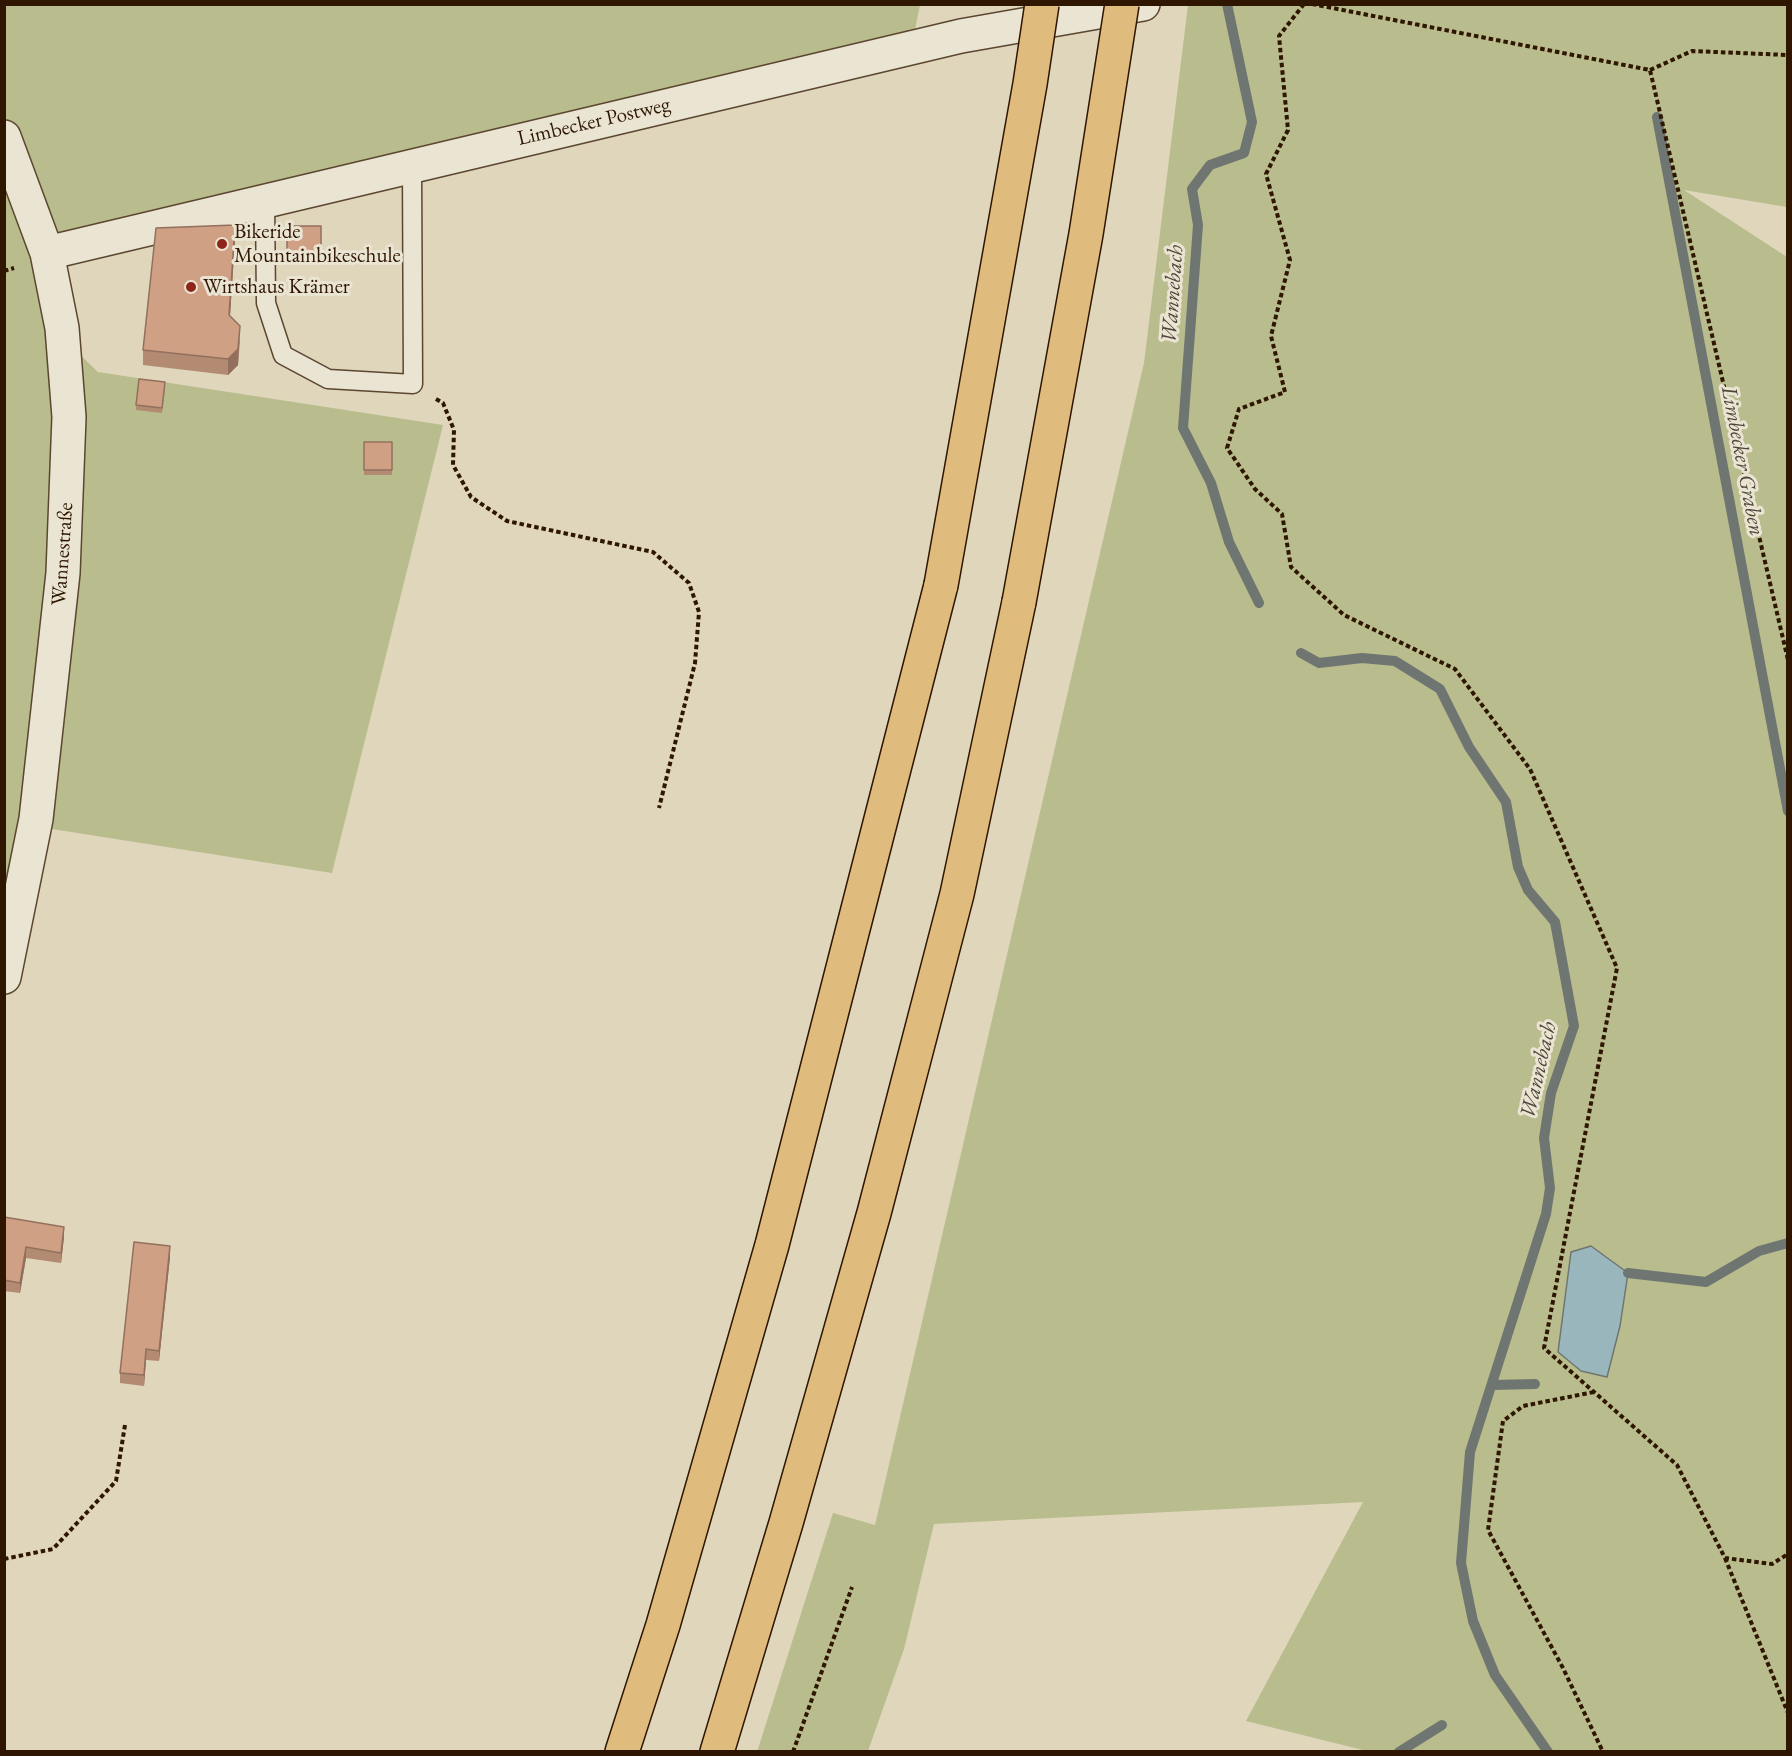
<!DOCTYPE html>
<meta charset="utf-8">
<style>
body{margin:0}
#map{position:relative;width:1792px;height:1756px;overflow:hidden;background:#dfd6bc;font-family:"EB Garamond",serif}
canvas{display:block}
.frame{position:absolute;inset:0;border:6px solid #2f1601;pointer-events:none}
</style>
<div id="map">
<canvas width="1792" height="1756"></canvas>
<div class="frame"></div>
</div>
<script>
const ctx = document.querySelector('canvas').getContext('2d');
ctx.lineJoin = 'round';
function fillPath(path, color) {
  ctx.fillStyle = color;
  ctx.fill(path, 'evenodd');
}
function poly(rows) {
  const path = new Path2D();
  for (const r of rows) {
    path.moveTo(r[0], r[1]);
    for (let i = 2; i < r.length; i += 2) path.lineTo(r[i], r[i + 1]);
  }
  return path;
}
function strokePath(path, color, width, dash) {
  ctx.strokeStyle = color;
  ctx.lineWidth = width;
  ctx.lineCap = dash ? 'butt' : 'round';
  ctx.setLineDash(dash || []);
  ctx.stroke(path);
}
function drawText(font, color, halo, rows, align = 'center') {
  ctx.font = font + ' "EB Garamond",serif';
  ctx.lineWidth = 6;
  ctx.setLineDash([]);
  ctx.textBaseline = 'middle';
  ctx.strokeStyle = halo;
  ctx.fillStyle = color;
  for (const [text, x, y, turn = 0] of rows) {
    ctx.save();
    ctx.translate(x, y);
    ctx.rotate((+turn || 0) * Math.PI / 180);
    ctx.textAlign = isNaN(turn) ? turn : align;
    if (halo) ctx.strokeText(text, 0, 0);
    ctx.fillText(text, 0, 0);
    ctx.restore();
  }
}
const green = poly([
 [5,5,920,5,912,44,47,253,57,333,98,372,443,425,332,873,33,826,5,1002],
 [1188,5,1787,5,1787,207,1684,190,1787,257,1787,1751,1371,1752,1246,1721,1363,1502,934,1524,904,1649,868,1751,757,1752,833,1513,875,1525,1144,363]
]);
const water = poly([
 [1591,1246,1628,1273,1620,1326,1607,1377,1581,1371,1558,1352,1571,1252,1591,1246]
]);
const stream = poly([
 [1227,4,1252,122,1244,153,1210,165,1192,189,1198,225,1183,428,1211,483,1229,542,1259,603],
 [1657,117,1788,811],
 [1301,653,1319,663,1362,658,1395,661,1440,689,1469,747,1506,802,1518,867,1528,890,1555,922,1574,1026,1551,1093,1544,1138,1550,1188,1546,1214,1470,1452,1461,1563,1473,1621,1495,1675,1548,1752],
 [1628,1273,1706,1282,1759,1251,1788,1243],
 [1492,1385,1535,1384],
 [1399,1752,1442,1725]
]);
const path = poly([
 [1304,4,1279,36,1288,130,1266,174,1290,260,1271,336,1285,392,1239,409,1227,448,1255,489,1282,514,1291,567,1344,615,1455,669,1530,769,1617,968,1544,1348,1677,1465,1725,1558,1772,1564,1788,1554],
 [1312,4,1650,70,1788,660],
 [1650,70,1692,51,1788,55],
 [4,271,14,268],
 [436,399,443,403,454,430,453,465,471,497,507,521,653,552,689,583,699,612,695,663,659,808],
 [1594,1392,1523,1406,1503,1421,1488,1530,1563,1668,1603,1752],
 [1725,1558,1788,1713],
 [4,1559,53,1549,116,1481,125,1425],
 [793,1752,852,1587]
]);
const lane = poly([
 [265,199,266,303,283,355,328,379,413,384,412,164]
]);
const street = poly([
 [4,137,47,253,62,328,69,417,63,573,36,819,4,977],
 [47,253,961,36,1143,4]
]);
const highway = poly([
 [622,1752,663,1625,772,1245,941,585],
 [717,1752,786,1523,874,1213,957,894,1019,602]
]);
const highwayBridge = poly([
 [941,585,1030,84,1042,4],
 [1019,602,1086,234,1122,4]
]);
const wall = poly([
 [287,226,321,226,321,262,287,261],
 [235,240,230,316,240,341,238,365,228,375,143,365,143,350],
 [165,388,162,413,136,410,136,405],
 [364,442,392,442,392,475,364,475],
 [4,1217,64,1237,61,1263,26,1258,20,1293,4,1291],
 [170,1257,159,1361,146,1360,144,1386,120,1383,120,1373]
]);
const shadedWall = poly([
 [235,225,235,240,229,331,229,315],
 [240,326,238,365,228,375,228,359],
 [64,1227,64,1237,61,1263,61,1253],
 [170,1246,170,1257,159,1361,159,1351],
 [26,1247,26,1258,20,1293,20,1283],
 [146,1349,146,1360,144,1386,144,1375]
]);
const building = poly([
 [235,225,229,315,240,326,238,349,228,359,143,350,156,228,235,225],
 [287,226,321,226,321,256,287,256,287,226],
 [139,379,165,382,162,408,136,405,139,379],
 [364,442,392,442,392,470,364,470,364,442],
 [4,1217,64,1227,61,1253,26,1247,20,1283,4,1280,4,1217],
 [134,1242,170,1246,159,1351,146,1349,144,1375,120,1373,134,1242]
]);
const markers = [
 [222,244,6,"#8f2418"],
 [191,287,6,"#8f2418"]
];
const streetNames = [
 ["Limbecker Postweg",594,122,-13],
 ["Wannestraße",63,554,-86]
];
const poiNames = [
 ["Bikeride",234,232],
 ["Mountainbikeschule",234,256],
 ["Wirtshaus Krämer",203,287]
];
const waterNames = [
 ["Wannebach",1173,294,-86],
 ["Limbecker Graben",1742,461,79],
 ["Wannebach",1539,1070,-77]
];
fillPath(green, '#b9bc8c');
fillPath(water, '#99b6bd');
strokePath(water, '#6f7672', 1.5);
strokePath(stream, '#6f7672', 10);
strokePath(lane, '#5b4630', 21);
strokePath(street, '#5b4630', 36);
strokePath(highway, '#2f1601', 36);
strokePath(path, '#2f1601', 4, [4.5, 3]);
strokePath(lane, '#eae4d3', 18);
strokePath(street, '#eae4d3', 33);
strokePath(highway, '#e0bb7e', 33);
strokePath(highwayBridge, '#2f1601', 36, []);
strokePath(highwayBridge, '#e0bb7e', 33);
fillPath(wall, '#b38a72');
fillPath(shadedWall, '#92705d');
fillPath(building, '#d0a085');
strokePath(building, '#92705d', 1.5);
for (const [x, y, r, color] of markers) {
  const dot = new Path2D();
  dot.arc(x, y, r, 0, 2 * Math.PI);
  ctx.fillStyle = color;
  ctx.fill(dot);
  strokePath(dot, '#eae4d3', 2);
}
drawText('21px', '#2f1601', '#eae4d3', streetNames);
drawText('21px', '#2f1601', '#eae4d3', poiNames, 'left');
drawText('italic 22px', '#4f4639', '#eae4d3', waterNames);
</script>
